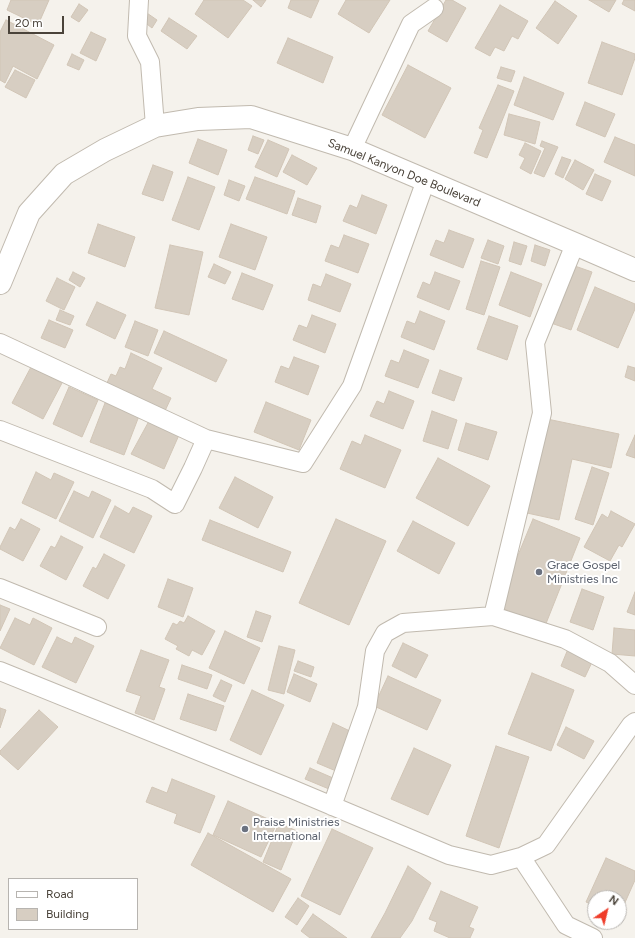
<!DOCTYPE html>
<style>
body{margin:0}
#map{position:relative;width:635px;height:938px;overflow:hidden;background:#f5f2ec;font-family:Figtree,sans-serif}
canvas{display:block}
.legend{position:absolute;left:8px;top:878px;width:130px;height:52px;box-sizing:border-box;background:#fff;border:1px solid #b7b4b0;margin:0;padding:5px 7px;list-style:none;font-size:12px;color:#4a433a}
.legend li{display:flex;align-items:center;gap:8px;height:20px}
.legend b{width:20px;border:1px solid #b7b4b0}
.north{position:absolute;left:587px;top:890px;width:40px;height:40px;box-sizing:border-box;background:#fff;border:1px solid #b7b4b0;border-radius:50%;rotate:35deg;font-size:11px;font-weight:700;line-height:16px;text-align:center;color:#4a433a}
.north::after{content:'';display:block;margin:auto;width:14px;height:18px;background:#ef3d2a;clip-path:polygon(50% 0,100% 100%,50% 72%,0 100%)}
.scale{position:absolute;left:8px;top:16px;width:56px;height:18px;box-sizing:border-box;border:2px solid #4a433a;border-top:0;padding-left:5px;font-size:12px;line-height:14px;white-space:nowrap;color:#4a433a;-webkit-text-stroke:3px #fff;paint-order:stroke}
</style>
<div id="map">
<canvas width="635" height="938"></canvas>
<ul class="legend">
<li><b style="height:5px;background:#fff"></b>Road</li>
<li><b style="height:11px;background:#d7cec2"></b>Building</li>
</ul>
<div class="north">N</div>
<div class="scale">20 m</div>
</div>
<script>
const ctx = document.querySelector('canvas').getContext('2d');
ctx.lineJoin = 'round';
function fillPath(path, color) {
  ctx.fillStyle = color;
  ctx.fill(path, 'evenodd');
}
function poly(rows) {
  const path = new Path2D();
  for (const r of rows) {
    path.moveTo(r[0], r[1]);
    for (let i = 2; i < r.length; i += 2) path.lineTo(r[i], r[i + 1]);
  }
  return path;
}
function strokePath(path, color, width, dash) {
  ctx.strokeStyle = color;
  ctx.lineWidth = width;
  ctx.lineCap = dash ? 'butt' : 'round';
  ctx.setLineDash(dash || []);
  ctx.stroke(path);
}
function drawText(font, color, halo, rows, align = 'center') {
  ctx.font = font + ' Figtree,sans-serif';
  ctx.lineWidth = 4;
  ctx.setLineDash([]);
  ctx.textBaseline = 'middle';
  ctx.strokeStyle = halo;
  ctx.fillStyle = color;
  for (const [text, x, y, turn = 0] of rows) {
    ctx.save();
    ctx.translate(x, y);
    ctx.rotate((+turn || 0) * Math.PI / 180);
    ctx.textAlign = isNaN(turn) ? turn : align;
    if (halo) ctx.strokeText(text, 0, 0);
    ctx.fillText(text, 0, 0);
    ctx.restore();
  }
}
const building = poly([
 [11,0,49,0,38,25,7,10,11,0],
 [204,0,243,0,252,6,228,38,195,14,204,0],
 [253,0,266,0,261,7,253,0],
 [291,0,319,0,311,18,288,8,291,0],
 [346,0,390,0,369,33,338,14,346,0],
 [446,0,452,0,466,8,447,42,428,31,446,0],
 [589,0,616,0,609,12,589,0],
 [624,0,635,0,635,11,622,4,624,0],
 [555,1,577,16,558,44,536,28,555,1],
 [79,4,88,10,79,22,71,17,79,4],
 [500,5,528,21,518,39,512,36,504,51,495,47,490,56,475,48,500,5],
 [144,11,157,20,152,28,139,18,144,11],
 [169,18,197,36,187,49,161,31,169,18],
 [6,20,54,45,37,79,13,66,5,83,0,80,0,32,6,20],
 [91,32,106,39,96,61,80,53,91,32],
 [288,38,333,57,323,83,277,63,288,38],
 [602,42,635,54,635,58,622,95,588,83,602,42],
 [72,54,84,60,79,70,67,65,72,54],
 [408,65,451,88,425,138,382,115,408,65],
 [501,67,515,71,511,82,497,78,501,67],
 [15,70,35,80,26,98,5,87,15,70],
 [524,77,564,93,553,120,514,105,524,77],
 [498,85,514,91,487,158,474,153,483,130,479,128,498,85],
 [585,102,615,114,605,137,576,125,585,102],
 [509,114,540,122,535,144,504,135,509,114],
 [253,136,264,140,258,154,248,150,253,136],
 [615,137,635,145,635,176,604,162,615,137],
 [198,139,227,150,218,175,189,163,198,139],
 [268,140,289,149,277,177,255,167,268,140],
 [542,141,558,147,544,177,534,173,545,148,540,146,542,141],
 [525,143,541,151,531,174,520,168,525,158,519,155,525,143],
 [292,155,317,168,307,185,283,172,292,155],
 [562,157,571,160,563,178,555,174,562,157],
 [575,160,594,170,583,190,565,179,575,160],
 [153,165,173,172,163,201,142,194,153,165],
 [595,174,611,181,602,201,586,194,595,174],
 [188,177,215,187,199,230,172,220,188,177],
 [255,177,295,191,287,214,246,199,255,177],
 [229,180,245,186,239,201,224,195,229,180],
 [362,195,387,205,376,234,343,221,350,205,357,208,362,195],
 [298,198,321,206,316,223,292,215,298,198],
 [98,224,135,237,125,267,88,253,98,224],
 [231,224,267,237,255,270,219,257,231,224],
 [449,230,474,239,463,268,430,255,436,240,444,243,449,230],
 [344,235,369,244,358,273,325,261,331,245,339,248,344,235],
 [488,240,504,246,498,264,481,258,488,240],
 [514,242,527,246,521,265,509,261,514,242],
 [170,245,203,252,189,315,155,308,170,245],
 [535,245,550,250,545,266,531,261,535,245],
 [481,261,500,267,484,315,466,309,481,261],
 [214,264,231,272,225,284,208,277,214,264],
 [572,265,592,272,571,330,551,323,572,265],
 [73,272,85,278,80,287,69,280,73,272],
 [435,272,460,281,449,310,417,297,423,282,430,285,435,272],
 [511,272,542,284,530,317,499,305,511,272],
 [242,273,273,285,263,310,232,299,242,273],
 [326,274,351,284,340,312,308,300,313,284,321,287,326,274],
 [57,278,75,287,64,310,46,301,57,278],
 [595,287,635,304,635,309,618,348,577,330,595,287],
 [97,302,126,315,115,339,86,325,97,302],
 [60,310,74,316,70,325,56,320,60,310],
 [420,311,445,321,434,350,401,337,407,321,415,324,420,311],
 [312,315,336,324,325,353,293,340,299,325,307,328,312,315],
 [489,316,518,326,507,360,477,349,489,316],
 [49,320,73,330,65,348,41,338,49,320],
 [135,321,158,330,148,356,125,347,135,321],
 [164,331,227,360,216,382,154,353,164,331],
 [404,350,429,360,418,388,385,376,391,360,399,363,404,350],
 [131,353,162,368,152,389,171,398,164,413,106,385,111,374,116,376,120,367,125,369,131,353],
 [294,357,319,366,308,395,275,382,281,366,289,369,294,357],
 [628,366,635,368,635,381,625,377,628,366],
 [31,367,62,383,43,419,12,403,31,367],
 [440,370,462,378,454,401,432,393,440,370],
 [69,387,98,400,82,437,53,424,69,387],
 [389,391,414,401,403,429,370,416,377,401,384,404,389,391],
 [266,402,311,420,299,450,254,432,266,402],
 [105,403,139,416,124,455,90,442,105,403],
 [432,411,457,420,448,449,423,441,432,411],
 [547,419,619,434,611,468,572,459,559,520,527,513,547,419],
 [149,421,179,435,164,469,131,454,149,421],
 [466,423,497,432,488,460,458,450,466,423],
 [365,435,401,450,385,488,340,469,352,441,361,445,365,435],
 [635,435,635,458,626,455,635,435],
 [438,458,490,486,468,526,416,498,438,458],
 [592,467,609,473,593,525,575,519,592,467],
 [36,472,51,480,54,473,74,482,56,519,22,503,36,472],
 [235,477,273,497,258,528,219,508,235,477],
 [74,491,89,498,92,491,111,500,93,538,59,521,74,491],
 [115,506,129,514,133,507,152,516,134,553,100,537,115,506],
 [611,511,635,524,622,547,619,545,610,561,584,547,602,514,608,518,611,511],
 [21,519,40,529,23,561,0,549,0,547,10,527,15,530,21,519],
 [336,519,386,541,349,625,299,603,336,519],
 [533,519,580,538,545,626,497,606,533,519],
 [210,520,291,552,283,572,202,540,210,520],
 [413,521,455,543,439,574,397,551,413,521],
 [61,536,83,547,66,580,40,566,51,546,55,548,61,536],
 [104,554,125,565,108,599,83,586,93,567,96,569,104,554],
 [168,579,193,588,183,617,158,607,168,579],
 [582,589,604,597,593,630,570,622,582,589],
 [635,592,635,615,627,612,635,592],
 [0,605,10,609,0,631,0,605],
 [256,611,271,616,262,642,247,637,256,611],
 [188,616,215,631,202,655,192,650,189,656,176,649,178,646,165,639,173,623,177,625,180,621,184,623,188,616],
 [15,618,30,625,33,618,52,628,34,665,0,648,15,618],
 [614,628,635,630,635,656,612,654,614,628],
 [225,631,260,648,244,684,209,668,225,631],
 [57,637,72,644,75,637,94,646,76,683,42,667,57,637],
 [403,643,428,655,416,678,392,666,403,643],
 [279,646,295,650,284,694,268,690,279,646],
 [568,649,593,660,585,677,561,666,568,649],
 [141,650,169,660,159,687,165,689,154,720,135,713,141,696,126,691,141,650],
 [298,661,314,667,311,677,294,671,298,661],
 [182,665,212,675,207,689,178,679,182,665],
 [532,673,574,690,551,751,508,734,532,673],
 [294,674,317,684,310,702,287,692,294,674],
 [388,676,441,700,427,730,374,706,388,676],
 [221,680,232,685,225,702,213,696,221,680],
 [252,690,284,705,261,755,230,740,252,690],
 [188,694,224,706,216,731,180,719,188,694],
 [0,708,6,710,0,728,0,708],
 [39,710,58,727,18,770,0,754,0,751,39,710],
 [333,723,352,732,336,771,317,763,333,723],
 [566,727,594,741,584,759,557,745,566,727],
 [496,746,529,757,499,848,466,836,496,746],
 [414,748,451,765,428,815,391,799,414,748],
 [310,768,333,778,329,789,305,779,310,768],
 [172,779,215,796,200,833,174,823,177,814,146,802,152,787,167,793,172,779],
 [228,801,277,823,261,857,213,835,228,801],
 [279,823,297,831,281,870,263,862,279,823],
 [332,829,373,848,340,915,301,896,332,829],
 [208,833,291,879,273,912,191,865,208,833],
 [606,858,635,871,635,880,619,916,619,898,595,898,595,906,586,902,606,858],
 [408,866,431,883,412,921,400,938,371,938,385,913,408,866],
 [441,891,478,907,469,927,474,929,470,938,450,938,434,931,437,922,429,919,441,891],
 [298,898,309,906,297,925,285,917,298,898],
 [313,914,347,938,310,938,301,931,313,914]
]);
const minor = poly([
 [139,0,137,36,150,62,155,126],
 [352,149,411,24,434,8],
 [575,244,535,343,542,413,493,616,565,639,610,663,635,685],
 [0,343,206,439],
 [0,430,152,489,175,504,193,468,206,439,303,463,352,386,426,180],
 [0,588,97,627],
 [0,671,292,789,449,855,491,865,521,857,546,845,631,725,635,722],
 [332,806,367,707,375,651,385,633,403,623,493,616],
 [521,857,566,925,593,938]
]);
const tertiary = poly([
 [0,283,29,213,64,174,105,150,155,126,198,119,251,117,352,149,575,244,635,270]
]);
const markers = [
 [539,572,4,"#6b7280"],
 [245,829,4,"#6b7280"]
];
const streetNames = [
 ["Samuel Kanyon Doe Boulevard",404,173,22]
];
const worshipNames = [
 ["Grace Gospel",547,565],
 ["Ministries Inc",547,579],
 ["Praise Ministries",253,822],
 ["International",253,836]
];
fillPath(building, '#d7cec2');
strokePath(building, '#d1c5b6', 1);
strokePath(minor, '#c1baaf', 20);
strokePath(tertiary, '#c1baaf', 24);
strokePath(minor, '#fff', 18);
strokePath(tertiary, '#fff', 22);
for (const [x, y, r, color] of markers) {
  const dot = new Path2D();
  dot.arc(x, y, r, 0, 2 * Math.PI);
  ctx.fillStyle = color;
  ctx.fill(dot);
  strokePath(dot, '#fff', 1.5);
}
drawText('12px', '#4a433a', '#fff', streetNames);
drawText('12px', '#5b616d', '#fff', worshipNames, 'left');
</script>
